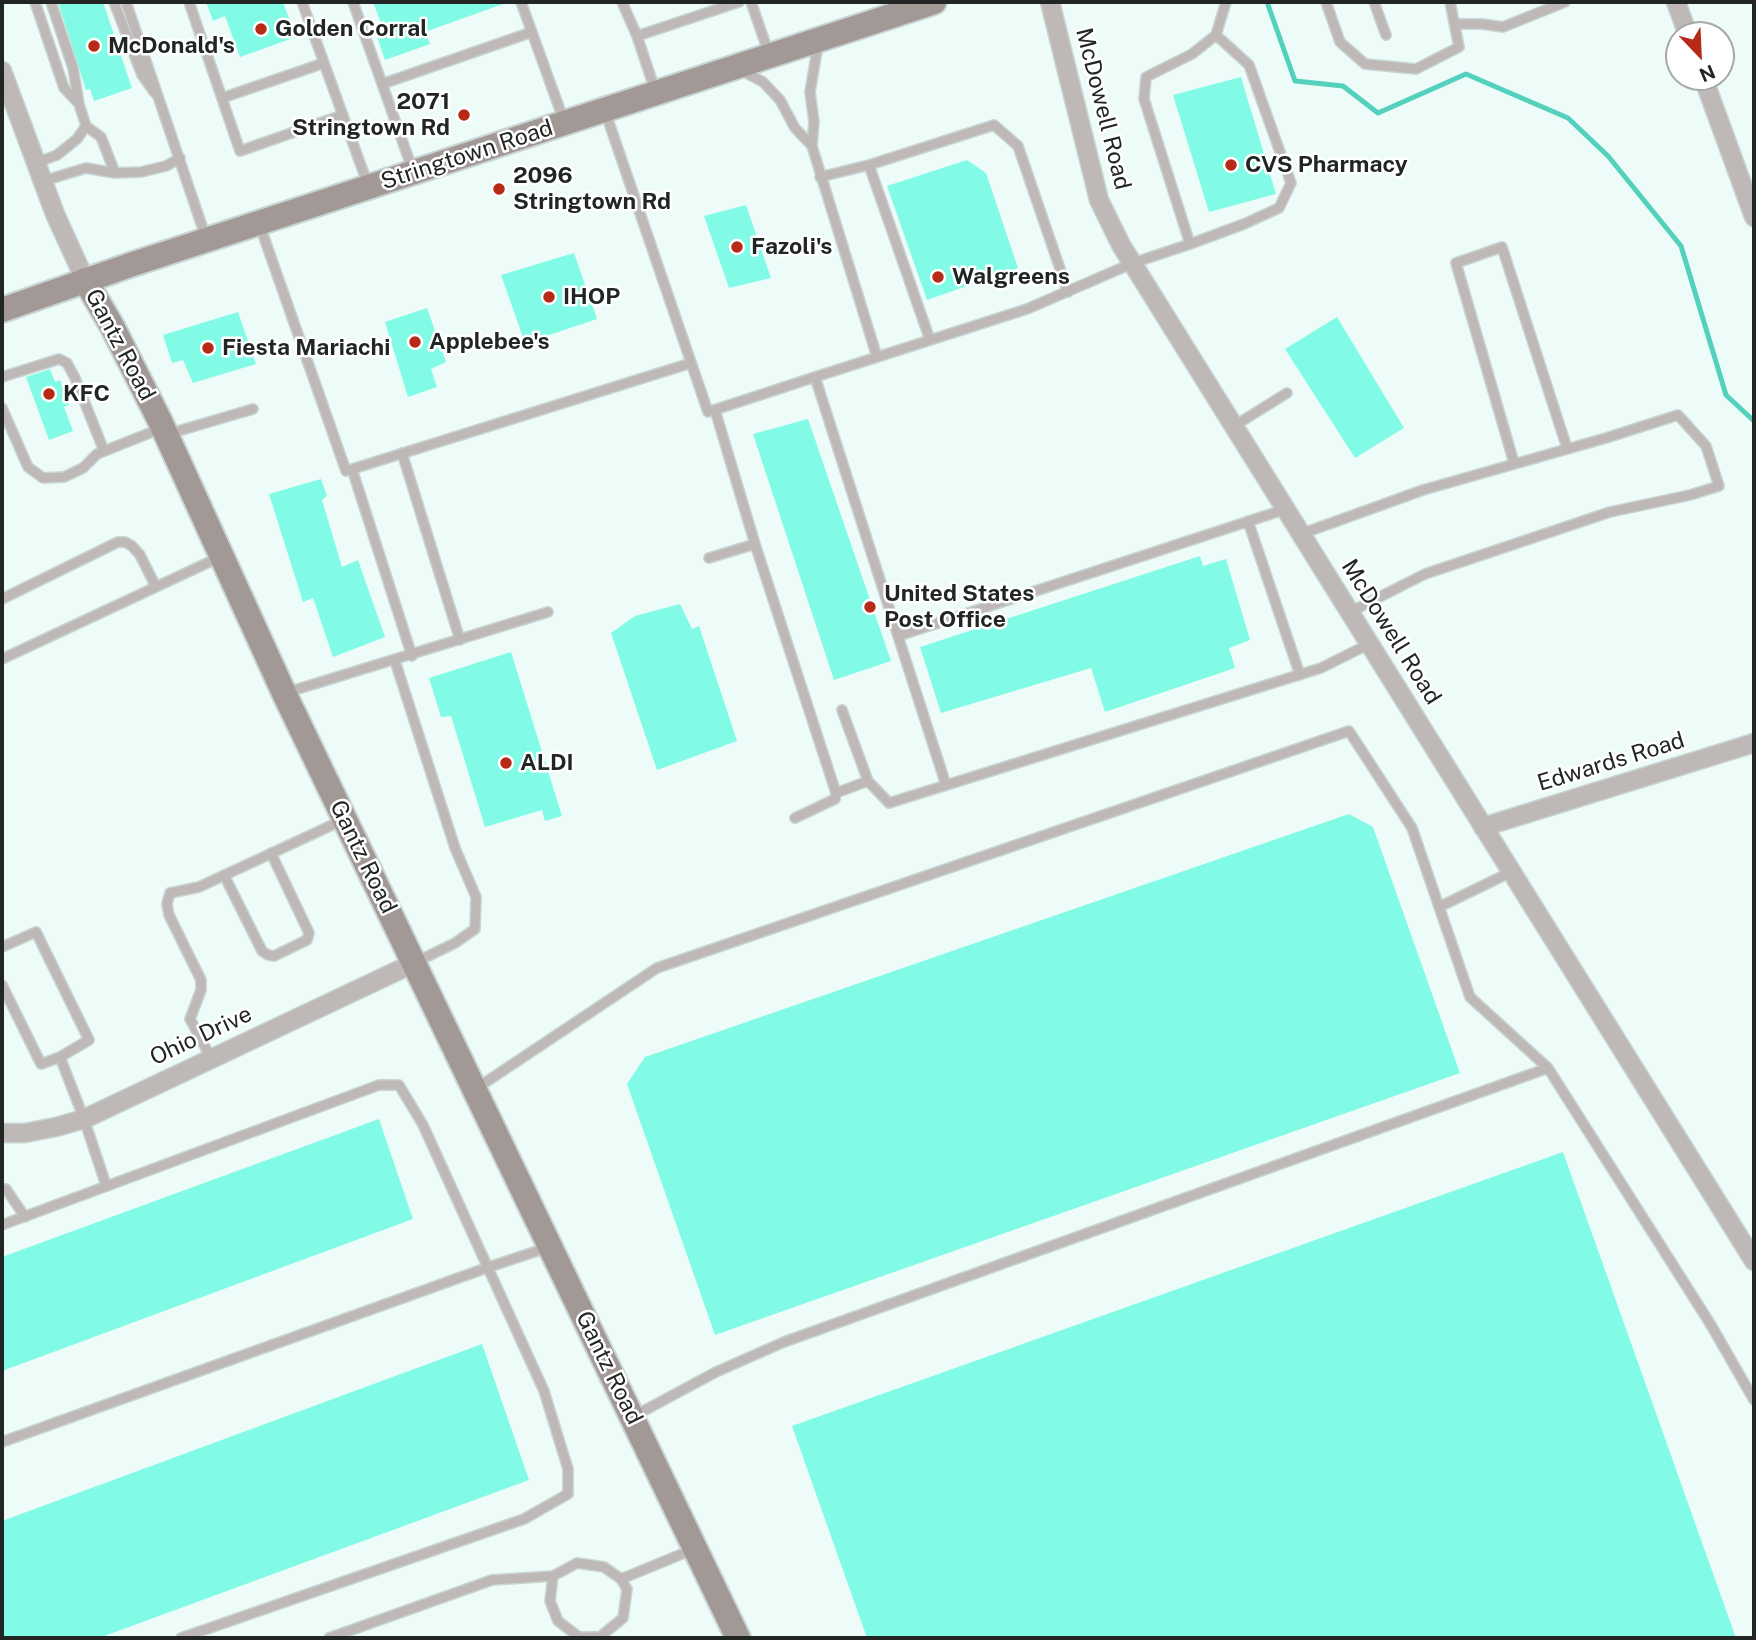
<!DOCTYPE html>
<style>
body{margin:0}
#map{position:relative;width:1756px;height:1640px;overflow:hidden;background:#eefcf9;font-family:"Public Sans",sans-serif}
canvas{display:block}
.frame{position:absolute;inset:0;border:4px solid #212625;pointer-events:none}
.north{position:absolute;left:1665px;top:21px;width:70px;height:70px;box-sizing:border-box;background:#fff;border:2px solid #a6a8a8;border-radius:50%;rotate:157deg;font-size:19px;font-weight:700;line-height:28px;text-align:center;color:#212625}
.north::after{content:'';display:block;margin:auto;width:24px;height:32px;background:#b72a18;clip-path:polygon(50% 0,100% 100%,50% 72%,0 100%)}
</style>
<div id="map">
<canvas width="1756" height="1640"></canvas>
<div class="frame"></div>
<div class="north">N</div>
</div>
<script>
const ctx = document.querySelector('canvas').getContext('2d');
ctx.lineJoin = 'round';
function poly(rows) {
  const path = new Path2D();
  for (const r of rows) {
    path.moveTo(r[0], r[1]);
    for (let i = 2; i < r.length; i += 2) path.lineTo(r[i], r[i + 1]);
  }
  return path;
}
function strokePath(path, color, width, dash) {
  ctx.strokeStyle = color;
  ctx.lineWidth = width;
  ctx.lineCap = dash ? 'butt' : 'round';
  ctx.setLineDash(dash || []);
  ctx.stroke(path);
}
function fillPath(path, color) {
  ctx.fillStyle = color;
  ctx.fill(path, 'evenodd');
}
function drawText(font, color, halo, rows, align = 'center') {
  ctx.font = font + ' "Public Sans",sans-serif';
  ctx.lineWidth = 5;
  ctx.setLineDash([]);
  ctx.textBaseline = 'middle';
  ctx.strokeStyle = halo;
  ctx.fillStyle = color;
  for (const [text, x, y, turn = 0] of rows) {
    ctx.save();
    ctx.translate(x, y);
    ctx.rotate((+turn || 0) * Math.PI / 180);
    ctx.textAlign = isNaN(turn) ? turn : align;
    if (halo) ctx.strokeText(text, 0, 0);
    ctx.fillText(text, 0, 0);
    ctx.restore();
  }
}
const stream = poly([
 [1267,2,1295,81,1343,86,1378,113,1466,74,1568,118,1608,156,1681,246,1726,395,1754,421]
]);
const building = poly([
 [58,2,103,2,132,88,94,101,90,89,86,90],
 [206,2,283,2,296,37,240,57,225,16,213,21],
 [373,2,503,2,503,4,425,32,430,44,385,60,376,34,384,31],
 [1241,77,1276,194,1209,212,1173,95],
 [967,160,986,173,1018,268,927,300,887,186],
 [746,205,771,278,729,288,704,216],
 [574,253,597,319,525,343,501,275],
 [427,308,446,362,431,369,437,387,408,397,385,322],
 [238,312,256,364,193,383,183,360,172,363,163,335],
 [1337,317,1404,428,1355,458,1285,349],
 [50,369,55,382,60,380,69,405,64,407,73,431,49,440,26,377],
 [808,419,891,661,834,680,753,434],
 [321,479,327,496,322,500,342,567,358,560,385,637,333,657,313,598,303,602,269,494],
 [1200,556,1203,566,1226,559,1250,640,1229,648,1235,668,1105,712,1091,668,941,713,920,647],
 [680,604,692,629,699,626,737,741,657,770,611,633,635,616],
 [511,652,562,816,545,821,542,810,485,827,451,716,441,717,429,678],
 [1349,814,1373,827,1460,1073,715,1335,627,1084,645,1057],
 [379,1119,413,1219,2,1371,2,1257],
 [1563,1152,1736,1638,867,1638,792,1426],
 [482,1344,529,1480,99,1638,2,1638,2,1521]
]);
const service = poly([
 [35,2,64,88,79,104,86,126,77,139,57,155,36,163],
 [51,2,73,68,79,104],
 [114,2,142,75,155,93],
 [126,2,206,238],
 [189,2,240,151,343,115],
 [302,2,368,185],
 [353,2,413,171],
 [521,2,564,121],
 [622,2,637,36,739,2],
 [751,2,769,54],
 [1226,2,1216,35,1192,54,1146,77,1144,99,1190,244,1133,263,1027,309,815,377,898,636,1286,509],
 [1326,2,1340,42,1365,64,1416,69,1459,47,1450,2],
 [1374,2,1386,35],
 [1455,24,1482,24,1503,27,1565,2],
 [637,36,655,90],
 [818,45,810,92,814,122,812,146,877,357],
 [741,70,763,82,780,100,795,128,812,146],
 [382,84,532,32],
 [222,98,324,63],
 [605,111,708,412,815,377],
 [86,126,101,137,115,173],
 [869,165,930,340],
 [820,177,869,165,994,125,1018,146,1068,292],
 [43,181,86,168,115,173,141,172,166,166,180,158],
 [260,226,346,471,691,363],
 [1190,244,1244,224,1279,208,1291,183,1249,65,1216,35],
 [2,377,59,359,67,363,75,378,104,451],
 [2,408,28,467,43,478,64,477,83,468,97,454,162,428],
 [715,410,755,544,836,793,835,799,795,818],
 [1234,426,1287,393],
 [168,434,253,409],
 [402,453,460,640],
 [1514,463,1456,263,1502,247,1567,448],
 [352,469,412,656],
 [1248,521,1300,675],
 [1301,534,1423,490,1606,438,1678,415,1706,446,1719,486,1690,495,1610,512,1425,574,1350,612],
 [709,558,755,544],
 [2,599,118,542,125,542,132,546,140,555,156,587],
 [898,636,946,785],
 [2,659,220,557],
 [395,661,455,848,476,897,475,929,455,943,416,962],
 [285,693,548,612],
 [842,710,868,781,889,803,1321,668,1369,644],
 [836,793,868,781],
 [224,875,262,951,268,955,274,956,307,940,309,933,271,853],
 [1439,907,1511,872],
 [2,947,36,932,89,1040,60,1057,41,1064,2,985],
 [60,1057,84,1119,106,1185],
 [211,1058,190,1019,201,990,201,980,169,915,167,904,170,893,199,887,343,820],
 [477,1088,657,968,1349,731,1412,828,1470,997,1548,1068,1711,1325,1754,1400],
 [2,1189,6,1189,25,1217],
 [2,1225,379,1085,399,1085,423,1125,544,1391,568,1469,568,1494,524,1519,181,1638],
 [634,1416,716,1372,784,1342,1548,1068],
 [2,1442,489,1267,549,1247],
 [577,1563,604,1567,621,1579,627,1589,623,1618,600,1637,579,1637,558,1621,550,1601,553,1576,577,1563],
 [621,1579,694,1549],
 [329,1638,492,1580,553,1576]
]);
const minor = poly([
 [1050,2,1099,200,1121,245,1754,1261],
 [1676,2,1688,35],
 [2,71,55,214,85,280],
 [1703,77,1754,217],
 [1483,827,1754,743],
 [2,1133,25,1133,56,1127,84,1119,414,963]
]);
const secondary = poly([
 [85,280,112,326,160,421,284,693,738,1638],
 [2,310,133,264,934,2]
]);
const markers = [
 [261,29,7,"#b72a18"],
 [94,46,7,"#b72a18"],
 [464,115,7,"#b72a18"],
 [1231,165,7,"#b72a18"],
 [499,189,7,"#b72a18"],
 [737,247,7,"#b72a18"],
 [938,277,7,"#b72a18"],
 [549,297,7,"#b72a18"],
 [415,342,7,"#b72a18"],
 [208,348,7,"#b72a18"],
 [49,394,7,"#b72a18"],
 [870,607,7,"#b72a18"],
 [506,763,7,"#b72a18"]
];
const poiNames = [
 ["Golden Corral",275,29],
 ["McDonald's",108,46],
 ["2071",450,102,"right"],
 ["Stringtown Rd",450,128,"right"],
 ["CVS Pharmacy",1245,165],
 ["2096",513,176],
 ["Stringtown Rd",513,202],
 ["Fazoli's",751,247],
 ["Walgreens",952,277],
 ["IHOP",563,297],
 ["Applebee's",429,342],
 ["Fiesta Mariachi",222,348],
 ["KFC",63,394],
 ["United States",884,594],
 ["Post Office",884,620],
 ["ALDI",520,763]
];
const streetNames = [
 ["McDowell Road",1103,109,76],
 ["Stringtown Road",467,155,-18],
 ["Gantz Road",120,345,62],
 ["McDowell Road",1391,632,58],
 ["Edwards Road",1611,762,-17],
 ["Gantz Road",363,857,64],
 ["Ohio Drive",201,1036,-25],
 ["Gantz Road",609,1368,64]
];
strokePath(stream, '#54d1bd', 5);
fillPath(building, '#81fbe6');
strokePath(service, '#c9d5d3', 12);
strokePath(minor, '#c9d5d3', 21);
strokePath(secondary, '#c9d5d3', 28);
strokePath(service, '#beb8b7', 9);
strokePath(minor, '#beb8b7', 18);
strokePath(secondary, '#a29997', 24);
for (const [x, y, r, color] of markers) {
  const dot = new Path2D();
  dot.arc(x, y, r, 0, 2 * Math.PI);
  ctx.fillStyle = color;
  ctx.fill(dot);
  strokePath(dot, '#fff', 2.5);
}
drawText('bold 23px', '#212625', '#fff', poiNames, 'left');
drawText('23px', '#212625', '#fff', streetNames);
</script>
